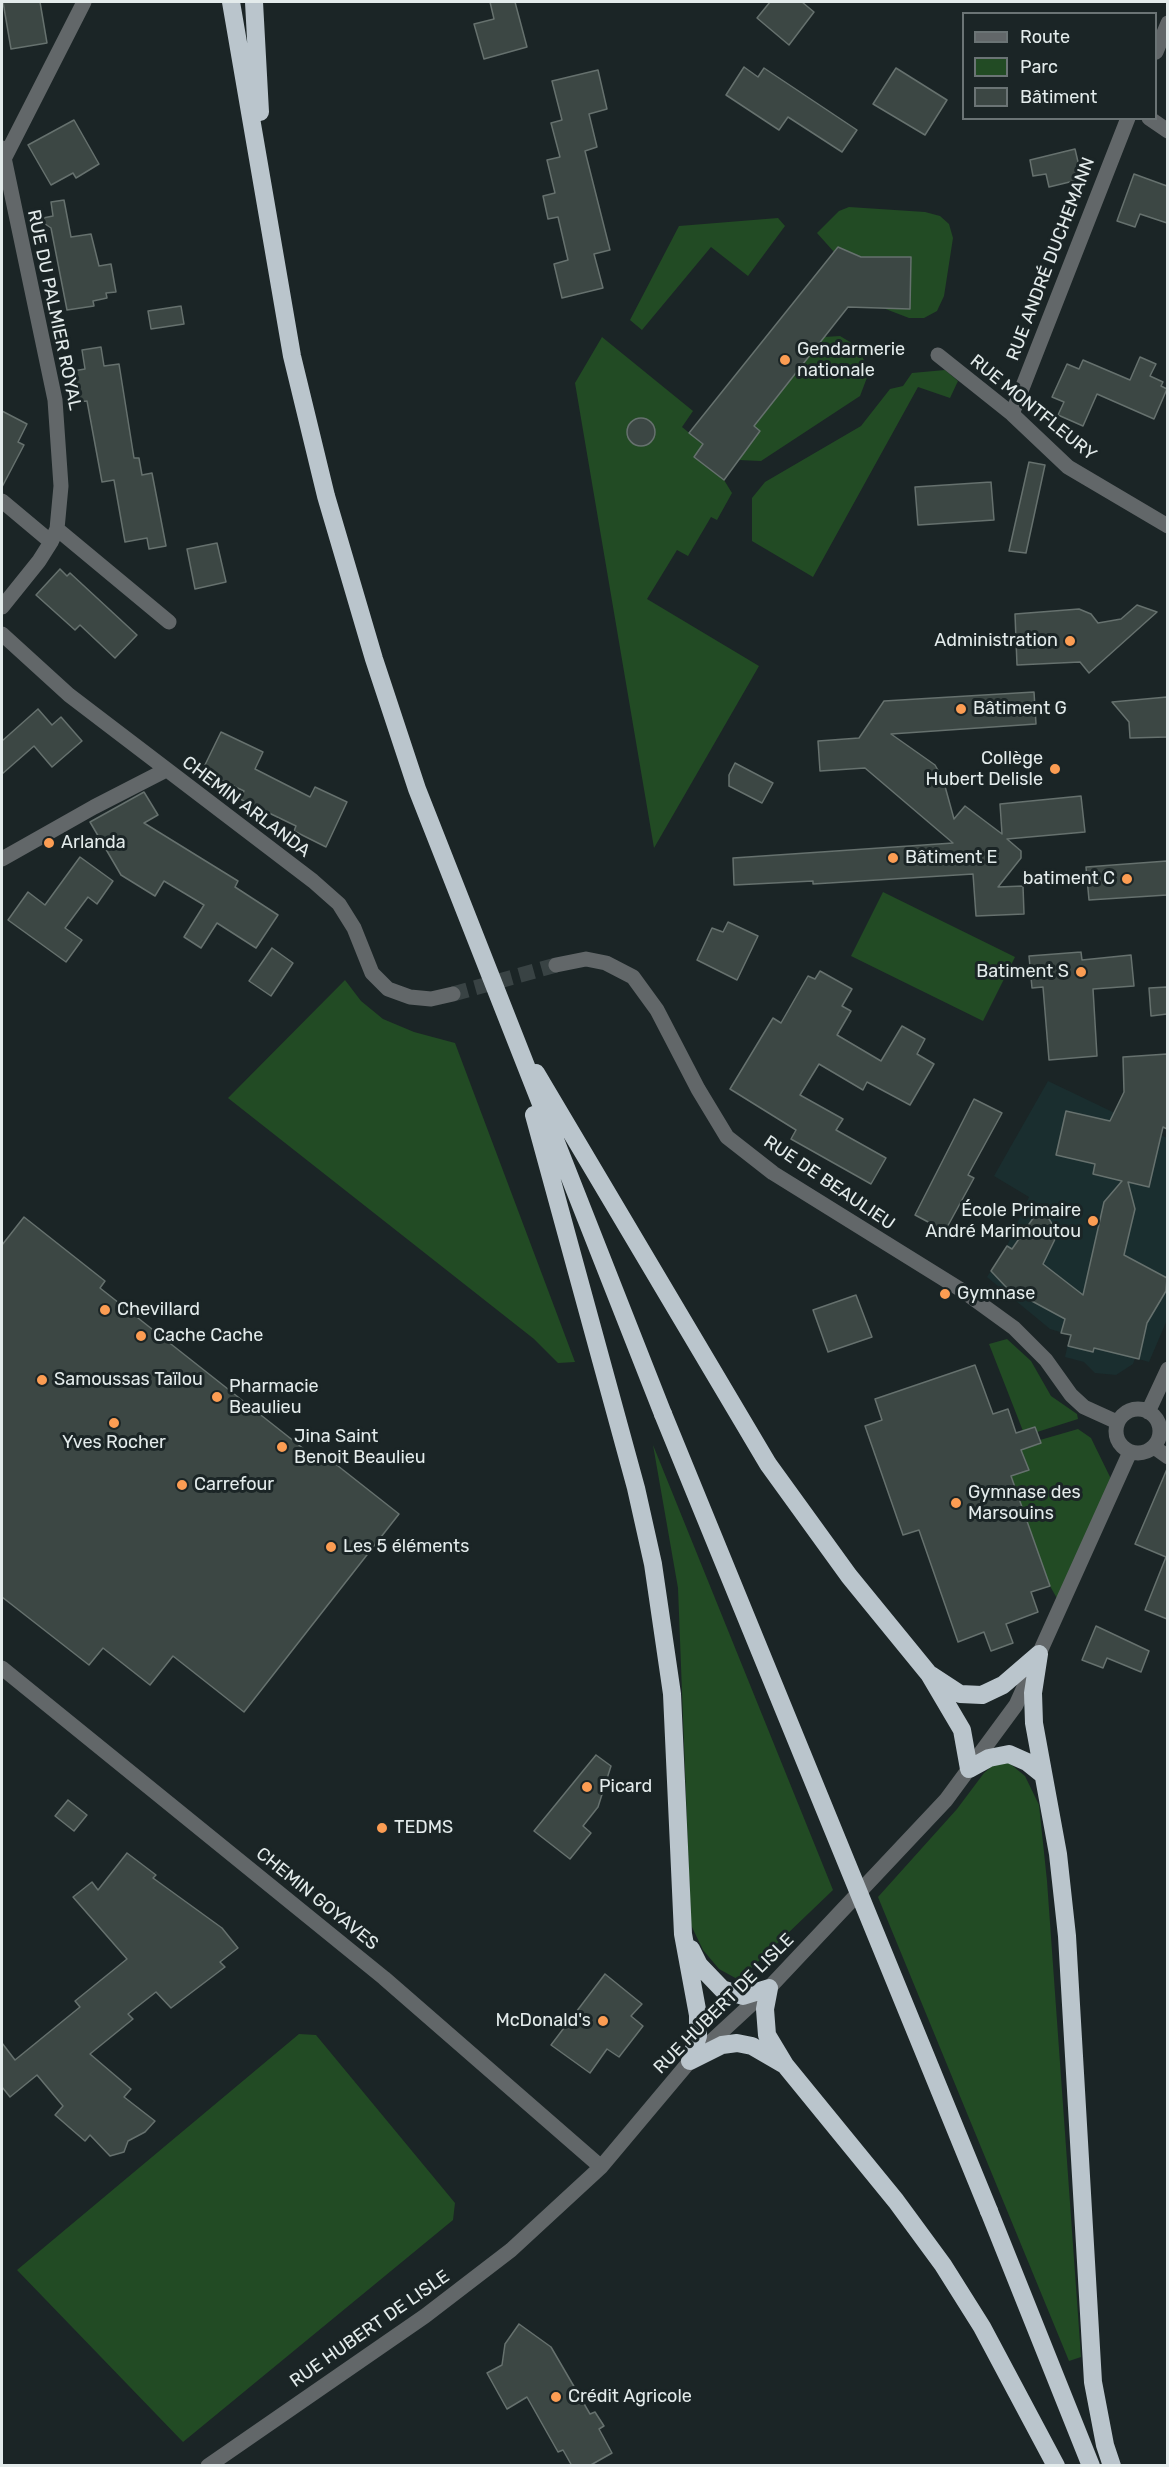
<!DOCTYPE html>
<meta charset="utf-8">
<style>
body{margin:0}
#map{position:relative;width:1169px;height:2467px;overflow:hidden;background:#1b2526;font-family:Rubik,sans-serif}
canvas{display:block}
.frame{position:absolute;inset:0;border:3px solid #e3ebeb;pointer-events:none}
.legend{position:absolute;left:962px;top:12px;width:195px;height:108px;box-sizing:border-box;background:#1b2526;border:2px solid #6b7475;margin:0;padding:8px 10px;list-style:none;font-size:18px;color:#e3ebeb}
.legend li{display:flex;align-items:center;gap:12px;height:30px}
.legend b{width:30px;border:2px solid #6b7475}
</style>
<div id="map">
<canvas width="1169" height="2467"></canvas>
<div class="frame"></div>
<ul class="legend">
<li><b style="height:8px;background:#626769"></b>Route</li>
<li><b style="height:16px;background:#224b24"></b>Parc</li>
<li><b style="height:16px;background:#3c4744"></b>Bâtiment</li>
</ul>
</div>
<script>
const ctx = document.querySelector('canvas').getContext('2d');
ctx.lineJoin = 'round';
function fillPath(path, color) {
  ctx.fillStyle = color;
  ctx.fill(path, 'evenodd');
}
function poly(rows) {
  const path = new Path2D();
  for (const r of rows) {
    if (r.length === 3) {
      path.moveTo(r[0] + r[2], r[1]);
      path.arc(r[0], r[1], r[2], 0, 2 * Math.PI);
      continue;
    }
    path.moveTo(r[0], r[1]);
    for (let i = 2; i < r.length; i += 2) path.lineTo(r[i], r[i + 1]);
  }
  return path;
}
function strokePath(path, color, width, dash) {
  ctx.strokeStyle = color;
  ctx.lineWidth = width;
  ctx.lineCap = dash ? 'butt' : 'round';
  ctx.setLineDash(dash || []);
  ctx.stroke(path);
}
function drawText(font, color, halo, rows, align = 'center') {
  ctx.font = font + ' Rubik,sans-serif';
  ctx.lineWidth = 6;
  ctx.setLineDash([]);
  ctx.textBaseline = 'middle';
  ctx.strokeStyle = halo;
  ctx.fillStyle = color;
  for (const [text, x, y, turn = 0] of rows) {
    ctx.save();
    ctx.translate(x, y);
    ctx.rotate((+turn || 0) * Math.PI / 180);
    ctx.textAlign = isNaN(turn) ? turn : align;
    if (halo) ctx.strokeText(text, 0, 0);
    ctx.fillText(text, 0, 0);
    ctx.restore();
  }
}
const built = poly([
 [1048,1081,1167,1138,1167,1320,1149,1362,1135,1358,1133,1364,1116,1375,1095,1373,1084,1362,1065,1357,1070,1335,1050,1329,987,1277,1007,1246,1029,1197,994,1176]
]);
const green = poly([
 [849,207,925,212,940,216,949,224,953,238,944,296,937,311,924,318,909,318,883,308,910,308,911,258,861,257,838,247,834,252,817,233,839,211],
 [778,218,785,226,748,276,711,247,642,330,630,320,679,226],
 [840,336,855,345,864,360,868,375,860,396,761,461,739,460,760,431,754,426,824,337],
 [602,337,693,411,682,427,703,444,694,457,724,480,732,493,717,520,711,517,688,556,677,550,647,599,759,666,654,848,575,383],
 [945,370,958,381,950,398,918,387,813,577,752,541,752,498,765,482,861,426,890,389,903,386,912,373],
 [883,892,1015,957,983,1021,851,956],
 [345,980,361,1001,383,1019,414,1032,455,1043,575,1362,558,1363,534,1339,228,1098],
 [1007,1339,1031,1361,1051,1396,1077,1414,1078,1419,1037,1432,1035,1427,1023,1431,989,1344],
 [1078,1429,1091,1438,1111,1479,1059,1602,1050,1586,1011,1476,1028,1470,1021,1450,1041,1442,1040,1440],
 [653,1445,833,1890,739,1980,719,1969,703,1950,691,1925,678,1588],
 [997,1762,1008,1762,1025,1776,1039,1805,1047,1881,1081,2357,1069,2361,878,1897,957,1809,984,1773],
 [299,2034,316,2035,455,2203,453,2220,183,2442,17,2270]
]);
const building = poly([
 [3,2,40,2,47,43,11,49,3,2],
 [490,2,515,2,527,47,484,59,474,24,494,19,490,2],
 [770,2,802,2,814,12,789,45,757,18,770,2],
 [744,67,758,77,764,68,857,130,842,152,788,117,779,130,726,95,744,67],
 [896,68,947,100,925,135,873,104,896,68],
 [598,70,607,109,589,114,597,147,585,151,610,250,594,254,603,288,562,298,554,264,568,260,558,217,548,219,543,196,555,193,547,160,560,157,551,123,562,120,552,81,598,70],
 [74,120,99,164,76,178,73,173,51,185,28,145,74,120],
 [1075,149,1082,179,1049,187,1046,174,1033,176,1030,160,1075,149],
 [1134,174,1167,186,1167,223,1140,214,1135,227,1117,221,1134,174],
 [64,200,71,237,91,234,99,266,111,264,116,292,106,293,107,298,93,301,94,306,67,310,51,228,38,219,53,216,51,202,64,200],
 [838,247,861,257,911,257,910,309,848,307,754,426,760,431,724,480,694,457,703,444,689,433,838,247],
 [181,306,184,324,151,329,148,311,181,306],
 [101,347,104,366,119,364,134,458,139,458,142,475,152,473,166,546,149,549,147,538,125,542,114,480,102,482,87,401,78,402,73,371,85,369,82,350,101,347],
 [1140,357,1156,364,1150,376,1163,382,1161,386,1167,389,1154,419,1097,394,1083,426,1058,415,1064,402,1052,397,1067,364,1079,369,1083,360,1130,380,1140,357],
 [2,411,27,424,18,442,24,445,2,487,2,411],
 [641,432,14],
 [1029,462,1045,465,1026,553,1009,551,1029,462],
 [991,482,994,520,918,525,915,487,991,482],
 [217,543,226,582,195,589,187,549,217,543],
 [60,569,67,576,70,573,137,635,115,658,80,625,75,630,36,595,60,569],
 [1137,605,1157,612,1089,673,1080,662,1017,665,1015,614,1079,609,1091,614,1098,623,1121,619,1137,605],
 [1034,692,1036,724,891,734,935,765,943,779,954,819,965,806,1002,834,1000,804,1081,796,1085,832,1007,839,1021,851,1021,858,998,887,1023,886,1024,914,976,916,973,874,813,884,813,881,734,885,733,858,953,843,865,768,820,771,818,741,859,738,884,701,1034,692],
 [1167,697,1167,737,1130,738,1129,722,1112,702,1167,697],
 [38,709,52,725,61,717,82,741,52,767,34,746,2,774,2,741,38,709],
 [221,732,263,752,255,769,310,797,315,787,347,802,326,847,294,831,296,826,240,799,244,791,202,771,221,732],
 [735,763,773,783,762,803,729,786,729,775,735,763],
 [144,792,158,815,144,823,238,881,235,887,278,915,256,948,217,923,201,948,184,937,204,905,164,881,155,896,121,875,90,822,144,792],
 [80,857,113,881,97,904,88,897,65,928,82,940,66,962,8,920,28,892,45,905,80,857],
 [1167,861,1167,895,1089,900,1086,867,1167,861],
 [728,922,758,936,737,980,697,960,712,928,723,932,728,922],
 [272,948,293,963,271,996,249,981,272,948],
 [1081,952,1082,960,1131,955,1134,986,1093,989,1097,1056,1049,1060,1043,987,1032,988,1029,956,1081,952],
 [820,971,852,989,842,1006,851,1011,837,1035,881,1061,902,1026,925,1039,917,1054,934,1064,910,1105,867,1082,863,1090,819,1064,800,1095,843,1119,836,1130,886,1158,871,1184,791,1139,796,1130,730,1089,773,1018,781,1023,808,976,815,979,820,971],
 [1167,987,1167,1014,1151,1016,1149,988,1167,987],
 [1167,1054,1167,1129,1163,1127,1149,1187,1128,1182,1135,1209,1124,1255,1167,1278,1166,1291,1147,1323,1139,1359,1094,1348,1093,1352,1068,1346,1071,1335,1061,1333,1065,1319,1006,1287,991,1271,1007,1246,1012,1249,1036,1214,1047,1216,1058,1233,1043,1264,1083,1295,1104,1202,1122,1181,1093,1174,1095,1164,1056,1155,1066,1111,1110,1121,1124,1092,1123,1057,1167,1054],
 [974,1099,1002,1113,968,1175,974,1178,945,1231,915,1215,974,1099],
 [24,1217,105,1281,100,1288,314,1457,319,1451,399,1514,244,1712,173,1656,150,1685,103,1648,89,1665,2,1597,2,1245,24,1217],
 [856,1295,872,1337,828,1352,813,1310,856,1295],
 [975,1365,993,1414,1008,1409,1016,1433,1035,1427,1041,1443,1021,1450,1029,1470,1011,1476,1050,1586,1031,1592,1038,1612,1006,1624,1013,1643,991,1651,984,1632,958,1642,919,1530,903,1535,865,1426,882,1420,875,1399,975,1365],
 [1167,1469,1167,1619,1145,1610,1166,1557,1135,1544,1167,1469],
 [1096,1626,1149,1651,1141,1672,1107,1658,1103,1668,1082,1660,1096,1626],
 [596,1755,611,1766,598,1807,583,1826,591,1833,570,1859,534,1831,596,1755],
 [68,1800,87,1815,74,1831,55,1816,68,1800],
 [127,1853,156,1875,153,1878,222,1928,238,1948,220,1962,225,1967,171,2008,156,1992,128,2014,133,2019,90,2054,131,2089,124,2097,155,2121,145,2132,128,2141,124,2152,110,2156,90,2135,85,2141,55,2115,63,2106,37,2075,10,2097,2,2087,2,2043,15,2060,80,2007,75,2001,127,1959,73,1897,92,1882,98,1890,127,1853],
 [605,1974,642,2004,631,2016,643,2026,619,2057,607,2049,590,2073,551,2045,605,1974],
 [519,2324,551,2347,590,2414,595,2412,604,2426,599,2429,612,2453,589,2466,572,2466,563,2450,558,2452,527,2397,507,2409,487,2373,502,2365,505,2344,519,2324]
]);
const minorTunnel = poly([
 [453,994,556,965]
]);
const minor = poly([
 [1156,52,1168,23],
 [1149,118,1168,131],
 [2,148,55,400,61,486,57,529,51,542,39,561,2,607],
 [4,159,84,2],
 [938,355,1012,414,1068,467,1168,526],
 [1012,414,1128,118],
 [2,501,51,542],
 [57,529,169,622],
 [2,634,69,695,313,881,339,904,354,928,372,973,388,989,410,997,431,999,453,994],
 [2,859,94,807,166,770],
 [556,965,586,959,606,963,633,977,657,1010,698,1089,727,1137,773,1173,963,1291,1014,1328,1046,1360,1071,1395,1084,1407,1117,1422],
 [1138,1431,22],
 [1148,1412,1168,1369],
 [1154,1447,1168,1457],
 [2,1668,384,1978,601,2167],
 [208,2466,425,2316,511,2250,601,2167,690,2061,769,1988,946,1800,1016,1705,1130,1452]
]);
const highway = poly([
 [231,2,292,356,326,496,374,659,417,789,663,1414],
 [254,2,260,112],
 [536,1073,768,1464,849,1576,929,1674,962,1730,969,1769,989,1758,1009,1754,1027,1762,1042,1774],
 [534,1115,636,1488,653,1564,672,1694,683,1934,698,2015,698,2036,690,2061],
 [1039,1654,1033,1693,1034,1723,1058,1854,1067,1936,1093,2382,1105,2445,1112,2466],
 [931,1675,960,1694,982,1695,1003,1685,1039,1654],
 [691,1949,699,1965,722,1989,743,1996,769,1988,765,2009,767,2035,785,2065,896,2201,943,2265,982,2327,1056,2466],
 [690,2061,722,2045,737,2043,752,2046,783,2064],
 [989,2211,1091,2466]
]);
const highwayBridge = poly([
 [663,1414,989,2211]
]);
const markers = [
 [785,360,6,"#fc9d53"],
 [1070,641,6,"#fc9d53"],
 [961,709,6,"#fc9d53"],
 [1055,769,6,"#fc9d53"],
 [49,843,6,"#fc9d53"],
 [893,858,6,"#fc9d53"],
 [1127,879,6,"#fc9d53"],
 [1081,972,6,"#fc9d53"],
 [1093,1221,6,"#fc9d53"],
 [945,1294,6,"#fc9d53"],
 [105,1310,6,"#fc9d53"],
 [141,1336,6,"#fc9d53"],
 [42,1380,6,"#fc9d53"],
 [217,1397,6,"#fc9d53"],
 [114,1423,6,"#fc9d53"],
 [282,1447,6,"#fc9d53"],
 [182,1485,6,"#fc9d53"],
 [956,1503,6,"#fc9d53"],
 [331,1547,6,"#fc9d53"],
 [587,1787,6,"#fc9d53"],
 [382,1828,6,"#fc9d53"],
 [603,2021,6,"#fc9d53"],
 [556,2397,6,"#fc9d53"]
];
const streetNames = [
 ["RUE ANDRÉ DUCHEMANN",1051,259,-69],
 ["RUE DU PALMIER ROYAL",54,310,78],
 ["RUE MONTFLEURY",1033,408,39],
 ["CHEMIN ARLANDA",246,807,37],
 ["RUE DE BEAULIEU",829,1183,34],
 ["CHEMIN GOYAVES",317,1899,39],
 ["RUE HUBERT DE LISLE",724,2004,-45],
 ["RUE HUBERT DE LISLE",370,2329,-35]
];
const poiNames = [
 ["Gendarmerie",797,350],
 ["nationale",797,371],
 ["Administration",1058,641,"right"],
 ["Bâtiment G",973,709],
 ["Collège",1043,759,"right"],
 ["Hubert Delisle",1043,780,"right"],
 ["Arlanda",61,843],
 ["Bâtiment E",905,858],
 ["batiment C",1115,879,"right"],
 ["Batiment S",1069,972,"right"],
 ["École Primaire",1081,1211,"right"],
 ["André Marimoutou",1081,1232,"right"],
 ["Gymnase",957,1294],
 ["Chevillard",117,1310],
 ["Cache Cache",153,1336],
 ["Samoussas Taïlou",54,1380],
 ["Pharmacie",229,1387],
 ["Beaulieu",229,1408],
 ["Jina Saint",294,1437],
 ["Benoit Beaulieu",294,1458],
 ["Yves Rocher",114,1443,"center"],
 ["Carrefour",194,1485],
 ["Gymnase des",968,1493],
 ["Marsouins",968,1514],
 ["Les 5 éléments",343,1547],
 ["Picard",599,1787],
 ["TEDMS",394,1828],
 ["McDonald's",591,2021,"right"],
 ["Crédit Agricole",568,2397]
];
fillPath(built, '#1a2e2f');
fillPath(green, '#224b24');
fillPath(building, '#3c4744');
strokePath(building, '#66716e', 1.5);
strokePath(minorTunnel, '#394344', 15, [15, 8]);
strokePath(minor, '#626769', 15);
strokePath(highway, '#bac5cc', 18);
strokePath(highwayBridge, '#bac5cc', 18);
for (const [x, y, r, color] of markers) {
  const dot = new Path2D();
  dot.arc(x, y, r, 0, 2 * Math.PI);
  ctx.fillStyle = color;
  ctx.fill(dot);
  strokePath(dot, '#1b2526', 2);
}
drawText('18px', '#e3ebeb', '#1b2526', streetNames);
drawText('18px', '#e3ebeb', '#1b2526', poiNames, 'left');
</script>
